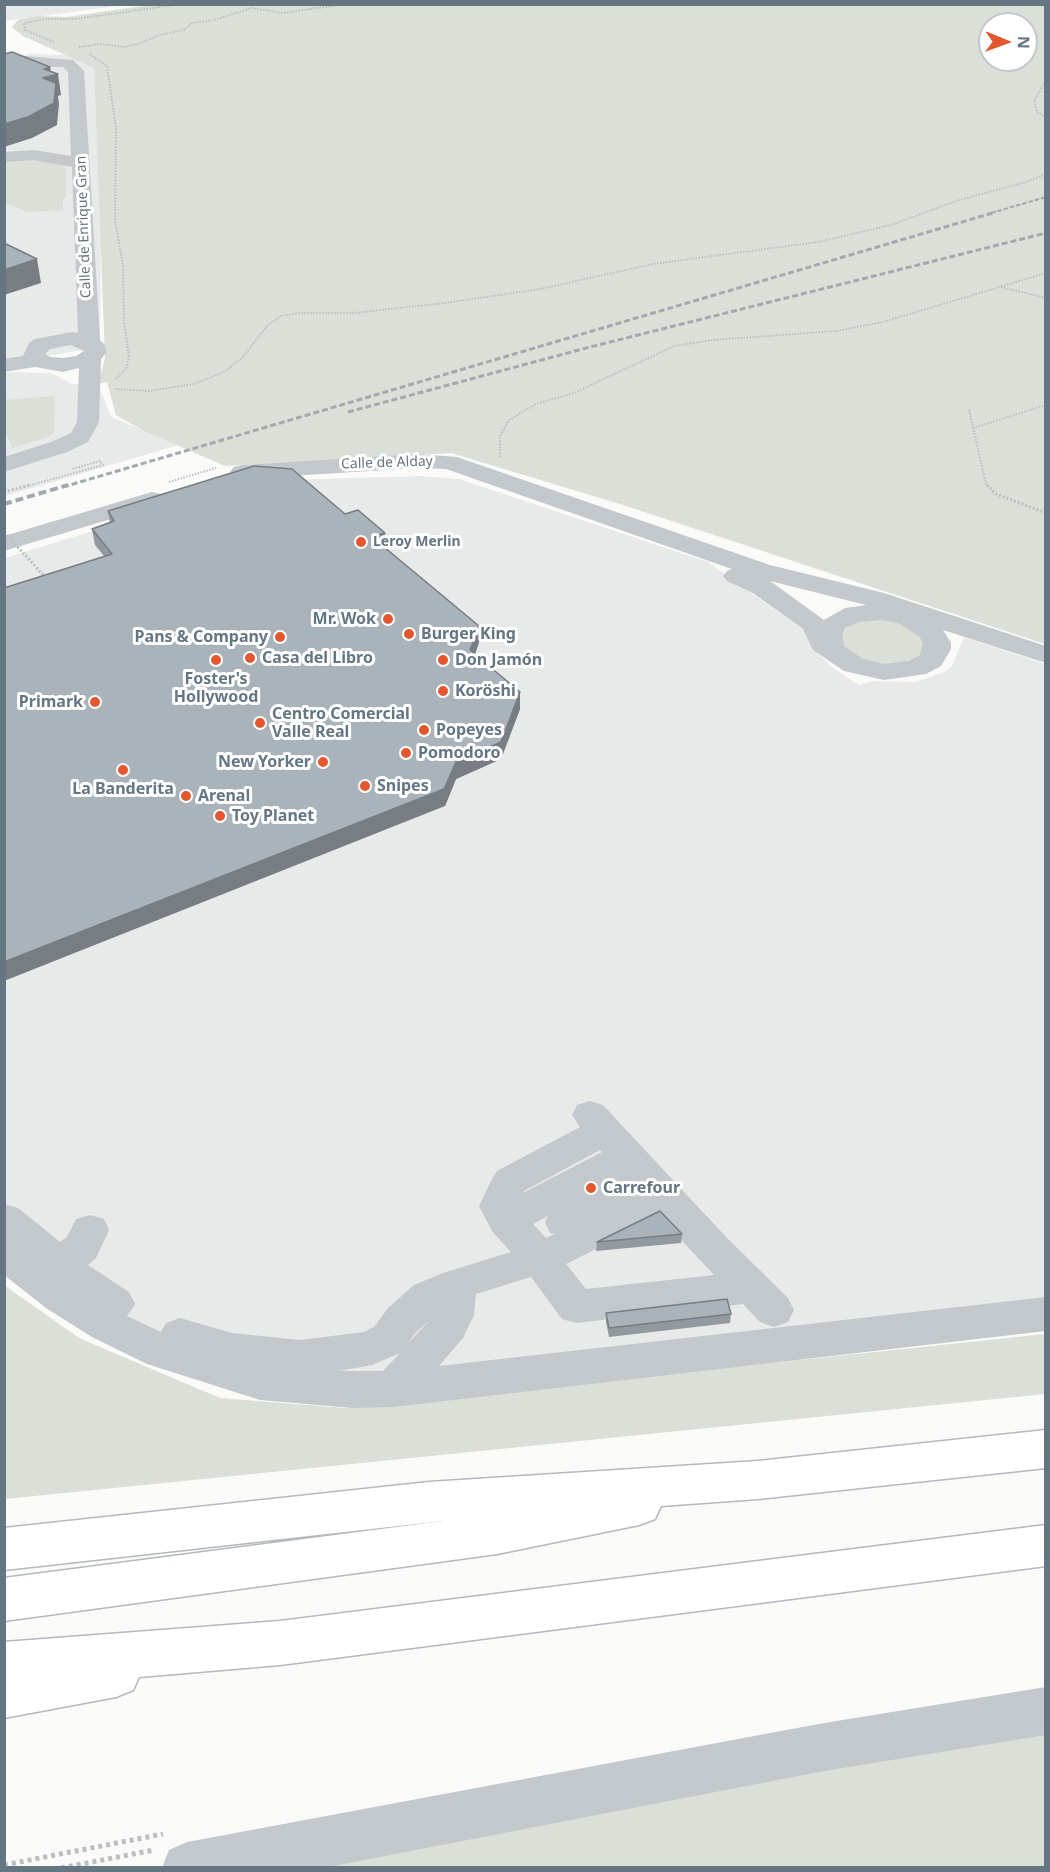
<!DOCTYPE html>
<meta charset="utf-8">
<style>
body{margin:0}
#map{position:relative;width:1050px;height:1872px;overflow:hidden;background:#fafaf8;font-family:"Noto Sans",sans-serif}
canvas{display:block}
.frame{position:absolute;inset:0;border:6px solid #657683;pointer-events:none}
.north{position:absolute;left:978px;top:12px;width:60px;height:60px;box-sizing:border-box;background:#fff;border:2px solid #c1c8cd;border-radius:50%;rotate:91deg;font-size:16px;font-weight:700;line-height:24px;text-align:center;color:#657683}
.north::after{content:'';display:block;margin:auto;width:21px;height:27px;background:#e4572e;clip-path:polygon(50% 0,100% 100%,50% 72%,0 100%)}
</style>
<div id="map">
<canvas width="1050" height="1872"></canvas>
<div class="frame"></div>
<div class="north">N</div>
</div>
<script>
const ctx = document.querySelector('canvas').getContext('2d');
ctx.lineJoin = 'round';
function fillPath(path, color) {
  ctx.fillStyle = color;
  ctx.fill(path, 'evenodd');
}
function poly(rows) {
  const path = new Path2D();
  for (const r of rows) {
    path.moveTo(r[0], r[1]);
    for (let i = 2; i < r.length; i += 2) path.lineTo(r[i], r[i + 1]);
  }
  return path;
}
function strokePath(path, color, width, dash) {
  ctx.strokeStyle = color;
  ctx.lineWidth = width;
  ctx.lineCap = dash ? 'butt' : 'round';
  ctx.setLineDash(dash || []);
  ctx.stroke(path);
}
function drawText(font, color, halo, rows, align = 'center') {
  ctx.font = font + ' "Noto Sans",sans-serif';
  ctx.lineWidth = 6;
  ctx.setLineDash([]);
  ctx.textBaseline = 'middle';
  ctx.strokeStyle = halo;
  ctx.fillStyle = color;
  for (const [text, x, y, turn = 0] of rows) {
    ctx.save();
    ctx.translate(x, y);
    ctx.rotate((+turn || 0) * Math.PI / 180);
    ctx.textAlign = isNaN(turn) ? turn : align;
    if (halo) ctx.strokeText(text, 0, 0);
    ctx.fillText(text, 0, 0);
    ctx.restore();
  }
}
const built = poly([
 [4,5,124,5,5,21],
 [28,54,74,55,94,68,101,234,100,347,5,363,5,61],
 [11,372,51,373,72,384,98,384,111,417,179,445,5,496,4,373],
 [422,476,459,479,708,562,808,633,816,652,836,670,859,685,874,681,916,682,944,672,952,666,964,637,1045,664,1045,1299,364,1375,280,1369,149,1335,5,1235,5,558,255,481]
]);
const green = poly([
 [156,4,1045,5,1045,644,620,504,451,453,225,466,144,431,116,415,107,382,98,384,105,358,94,68,23,36,12,27,18,20,36,16,66,17],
 [990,24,1026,24,1026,60,990,60],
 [32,158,57,162,64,166,66,170,66,198,63,198,63,210,27,212,4,202,5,161],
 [55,396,54,432,48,437,12,448,5,430,5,400],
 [874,618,910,624,929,644,915,663,878,667,845,653,840,633,853,622],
 [4,1285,79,1338,220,1398,345,1408,1045,1334,1045,1394,5,1499],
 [1045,1719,1045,1867,244,1868]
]);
const pathFar2 = poly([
 [54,42,25,30,24,23,45,19,75,19,181,4],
 [79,47,101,44,124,47,138,44,160,35,184,30,192,23,214,20,252,8,283,13,345,4],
 [90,54,107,66,116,128,115,220,123,266,124,322,129,356,126,369,114,380],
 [1046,80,1034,101,1037,112,1046,117],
 [1001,287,1046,298],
 [115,389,149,391,194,384,224,372,243,357,267,326,281,316,300,313,354,313,445,303,540,289,653,264,818,242,891,225,956,201,1026,182,1046,174],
 [969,410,986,484,989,487],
 [973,428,1046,405],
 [500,457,500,436,509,420,536,404,574,393,674,346,713,340,836,331,883,322,1046,273],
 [169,482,216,468],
 [24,487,103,465,100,461,72,469]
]);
const pathFar1 = poly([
 [987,485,996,494,1046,513],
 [4,492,30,485]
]);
const path = poly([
 [4,1865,163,1834],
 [61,1868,154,1850]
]);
const minor = poly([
 [25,56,73,60,84,71,100,340,105,345,106,353,101,359,99,422,88,442,67,452,4,472,4,457,51,442,71,433,77,422,79,368,63,372,35,367,4,372,4,359,23,356,29,343,35,339,72,332,78,333,72,167,34,160,4,162,4,152,34,150,71,156,68,72,63,67,51,67,25,66,4,70,4,60,25,56],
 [71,345,84,351,76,356,63,358,50,357,45,354,50,349,71,345],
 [418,454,457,457,770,565,884,593,1046,646,1046,663,943,630,951,643,951,649,941,666,926,674,884,680,844,671,813,650,803,629,753,593,727,581,723,576,727,571,732,569,446,469,418,468,242,479,234,477,230,472,234,467,242,465,418,454],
 [770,581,866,605,867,605,845,608,824,620,770,581],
 [880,620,898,623,919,636,923,643,920,655,909,661,884,664,863,659,844,646,842,635,845,628,859,622,880,620],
 [152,492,161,494,164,499,161,504,4,551,4,536,152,492],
 [590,1101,603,1105,727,1238,788,1298,794,1310,788,1322,774,1327,760,1322,743,1304,576,1323,562,1319,531,1277,476,1294,474,1315,463,1338,439,1366,1046,1297,1046,1331,393,1407,352,1408,260,1400,147,1364,92,1337,46,1308,4,1275,4,1204,18,1208,60,1242,67,1237,76,1219,90,1215,104,1219,109,1230,96,1258,88,1265,129,1292,135,1304,127,1316,161,1332,166,1323,180,1318,232,1333,300,1340,364,1332,374,1327,388,1308,414,1285,443,1273,511,1252,492,1231,479,1206,491,1181,497,1171,580,1127,572,1115,577,1105,590,1101],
 [600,1150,602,1152,523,1193,524,1191,600,1150],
 [548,1216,545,1222,550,1233,555,1234,546,1238,533,1224,548,1216],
 [660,1217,714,1275,586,1289,566,1264,660,1217],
 [429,1321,407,1344,416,1332,429,1321],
 [400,1353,383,1371,339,1371,372,1365,400,1353],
 [1046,1687,1046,1735,824,1771,323,1868,162,1868,169,1850,187,1842,824,1723,1046,1687]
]);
const highway = poly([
 [1046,1430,1046,1468,758,1499,661,1506,655,1519,639,1525,497,1554,4,1621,4,1578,443,1521,4,1570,4,1528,429,1482,758,1461,1046,1430],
 [1046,1525,1046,1566,280,1665,139,1677,133,1690,116,1697,4,1718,4,1642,280,1621,1046,1525]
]);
const railFar2 = poly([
 [991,213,1046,197]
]);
const railFar1 = poly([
 [348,412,590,347,1046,233],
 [63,487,996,212]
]);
const rail = poly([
 [4,504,68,485]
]);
const pathBridge = poly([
 [4,532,46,578]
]);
const wall = poly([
 [108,511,345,514,385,533,386,548,479,626,479,642,475,654,520,709,501,759,456,779,445,806,104,556,95,545,92,529,110,523],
 [682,1234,681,1243,596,1251,597,1242],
 [606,1313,731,1314,730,1323,609,1337,606,1322]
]);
const shadedWall = poly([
 [50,67,52,76,58,74,61,95,58,96,59,104,57,125,32,138,4,147,4,124,43,78,44,69],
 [37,259,41,283,4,295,4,270],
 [385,533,386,549,372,537],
 [479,626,479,642,471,667,470,650],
 [520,692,520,709,501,759,456,779,445,806,4,981,4,962,456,762]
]);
const building = poly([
 [12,52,50,67,44,69,58,74,43,78,56,83,54,103,28,117,4,124,4,54,12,52],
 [4,243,37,259,4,270,4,243],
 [254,466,292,469,345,514,358,510,385,533,372,537,479,626,470,650,520,692,501,742,456,762,444,789,4,962,4,588,112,554,92,529,114,521,108,511,254,466],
 [660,1211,682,1234,597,1242,660,1211],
 [727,1299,731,1314,609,1328,606,1313,727,1299]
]);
const markers = [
 [361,542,6,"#e4572e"],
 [388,619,6,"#e4572e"],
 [409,634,6,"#e4572e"],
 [280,637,6,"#e4572e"],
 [250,658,6,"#e4572e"],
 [216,660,6,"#e4572e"],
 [443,660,6,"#e4572e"],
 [443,691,6,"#e4572e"],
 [95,702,6,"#e4572e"],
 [260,723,6,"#e4572e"],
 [424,730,6,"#e4572e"],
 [406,753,6,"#e4572e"],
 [323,762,6,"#e4572e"],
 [123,770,6,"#e4572e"],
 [365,786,6,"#e4572e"],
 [186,796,6,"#e4572e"],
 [220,816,6,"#e4572e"],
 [591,1188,6,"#e4572e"]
];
const farStreetnames = [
 ["Calle de Enrique Gran",84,227,-92],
 ["Calle de Alday",387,463,-2]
];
const farPoinames = [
 ["Leroy Merlin",373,542]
];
const poiNames = [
 ["Mr. Wok",376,619,"right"],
 ["Burger King",421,634],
 ["Pans & Company",268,637,"right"],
 ["Casa del Libro",262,658],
 ["Don Jamón",455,660],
 ["Foster's",216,679,"center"],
 ["Hollywood",216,697,"center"],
 ["Koröshi",455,691],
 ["Primark",83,702,"right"],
 ["Centro Comercial",272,714],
 ["Valle Real",272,732],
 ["Popeyes",436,730],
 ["Pomodoro",418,753],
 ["New Yorker",311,762,"right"],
 ["Snipes",377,786],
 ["La Banderita",123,789,"center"],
 ["Arenal",198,796],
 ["Toy Planet",232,816],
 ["Carrefour",603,1188]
];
fillPath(built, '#e8e9e9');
fillPath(green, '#dadfd7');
strokePath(highway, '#b4b9bd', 3);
strokePath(pathFar2, '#bbbfc2', 2, [1.5, 1.5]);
strokePath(pathFar1, '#bbbfc2', 3, [2, 2]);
strokePath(path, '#bbbfc2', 5, [4, 4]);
fillPath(minor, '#c3c8cc');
fillPath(highway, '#fff');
strokePath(railFar2, '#a2aab0', 2, [4.5, 2]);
strokePath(railFar1, '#a2aab0', 3, [6, 3]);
strokePath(rail, '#a2aab0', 4, [8, 4]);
strokePath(pathBridge, '#bbbfc2', 3, [2, 2]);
fillPath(wall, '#929a9f');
fillPath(shadedWall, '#777d82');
fillPath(building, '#aab3b9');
strokePath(building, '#777d82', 1.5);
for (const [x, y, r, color] of markers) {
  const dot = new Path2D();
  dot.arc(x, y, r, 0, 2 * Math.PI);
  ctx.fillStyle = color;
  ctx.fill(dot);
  strokePath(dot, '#fff', 2);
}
drawText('14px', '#657683', '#fff', farStreetnames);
drawText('bold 14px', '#657683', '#fff', farPoinames, 'left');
drawText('bold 16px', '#657683', '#fff', poiNames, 'left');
</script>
